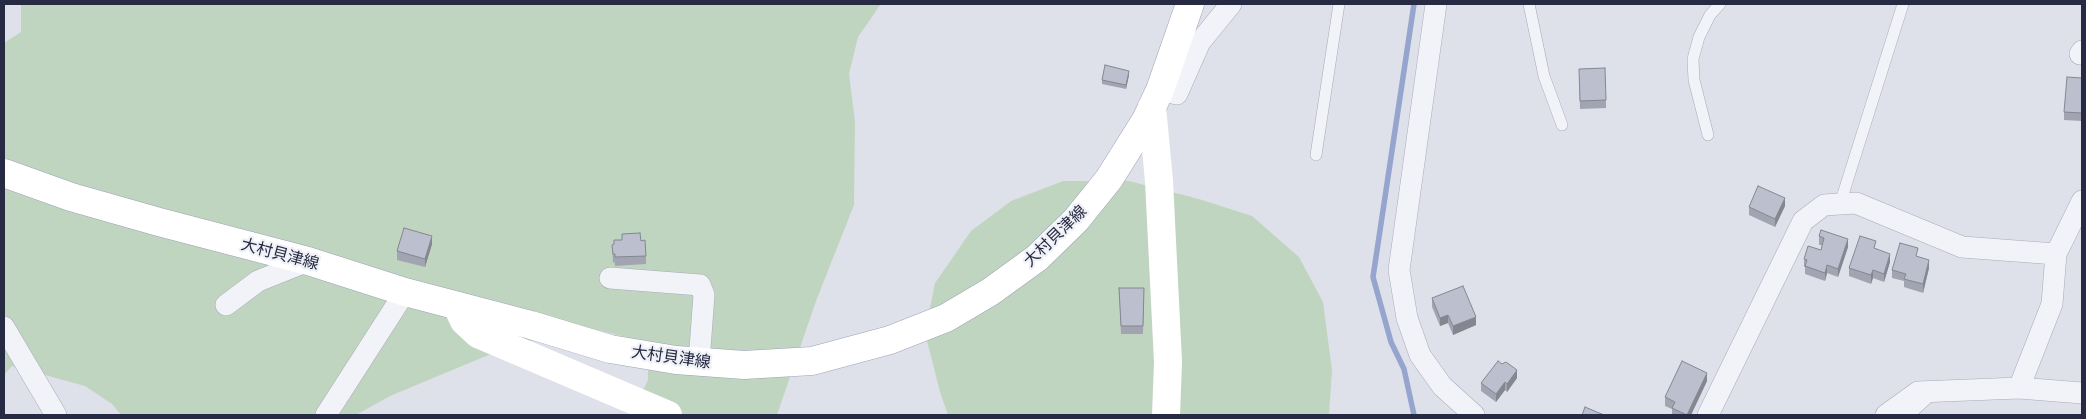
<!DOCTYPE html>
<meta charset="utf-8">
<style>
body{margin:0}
#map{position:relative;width:2086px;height:419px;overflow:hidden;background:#dfe1ea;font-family:Ubuntu,sans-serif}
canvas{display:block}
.frame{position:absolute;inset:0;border:5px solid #262a43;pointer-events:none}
</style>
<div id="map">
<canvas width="2086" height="419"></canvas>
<div class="frame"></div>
</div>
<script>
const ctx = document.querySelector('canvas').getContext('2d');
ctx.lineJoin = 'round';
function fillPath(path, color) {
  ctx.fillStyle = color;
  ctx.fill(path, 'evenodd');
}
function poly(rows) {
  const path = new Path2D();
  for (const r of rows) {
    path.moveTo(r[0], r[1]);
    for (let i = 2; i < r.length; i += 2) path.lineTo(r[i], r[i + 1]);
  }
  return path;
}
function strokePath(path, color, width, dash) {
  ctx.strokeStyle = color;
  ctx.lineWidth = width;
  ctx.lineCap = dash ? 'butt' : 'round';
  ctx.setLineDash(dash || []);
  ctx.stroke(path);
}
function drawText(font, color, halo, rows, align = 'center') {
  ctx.font = font + ' Ubuntu,"Noto Sans JP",sans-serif';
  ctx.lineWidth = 4.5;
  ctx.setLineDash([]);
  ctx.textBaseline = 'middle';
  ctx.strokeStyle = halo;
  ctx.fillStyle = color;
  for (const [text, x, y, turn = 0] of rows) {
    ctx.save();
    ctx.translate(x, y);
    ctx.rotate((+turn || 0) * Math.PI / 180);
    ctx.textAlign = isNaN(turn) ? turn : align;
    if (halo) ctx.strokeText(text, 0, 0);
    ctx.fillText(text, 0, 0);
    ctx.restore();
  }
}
const green = poly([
 [21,4,881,4,858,37,849,74,855,122,854,205,816,301,777,415,631,415,648,380,648,359,626,337,589,328,510,346,390,396,356,415,121,415,112,404,85,386,12,366,4,375,4,43,21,32],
 [1063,181,1129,181,1199,199,1252,216,1299,257,1323,302,1332,370,1329,415,948,415,940,392,925,333,935,283,971,231,1011,201]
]);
const stream = poly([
 [1414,4,1373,277,1391,342,1404,369,1414,415]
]);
const lane = poly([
 [1529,4,1544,76,1562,125],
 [1708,135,1694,80,1693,59,1699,37,1710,15,1720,4],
 [1316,155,1339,4],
 [1840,204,1903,4],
 [1909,415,1933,393]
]);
const street = poly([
 [1436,4,1399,270,1407,318,1420,355,1442,386,1474,415],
 [2080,54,2082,51],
 [1160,90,1177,94,1200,42,1231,4],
 [610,278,700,285,704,295,699,362],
 [226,305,258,281,308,261],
 [4,327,56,415],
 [2019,388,2052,304,2056,254,2082,201],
 [326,415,405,292],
 [1708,415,1803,221,1824,205,1856,203,1962,247,2056,254],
 [1886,415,1918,392,2019,388,2082,393]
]);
const secondary = poly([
 [1152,107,1159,181,1168,362,1166,415],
 [457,306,464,321,478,334,668,415]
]);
const primary = poly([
 [4,173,71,197,159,222,308,261,405,292,531,325,610,349,676,360,744,365,812,361,890,340,946,318,990,292,1037,258,1076,220,1109,179,1146,120,1160,90,1190,4]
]);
const wall = poly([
 [1129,75,1126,89,1102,84,1102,80],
 [1579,77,1606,100,1606,108,1580,109],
 [2082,78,2082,121,2064,120,2064,112],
 [1785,206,1775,227,1749,215,1749,207],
 [1819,236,1848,247,1838,277,1827,273,1825,281,1805,274,1805,267,1804,267,1804,259,1821,250,1822,245,1819,245],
 [641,241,646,256,646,264,615,266,615,262,613,263,612,245],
 [432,244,425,267,397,260,397,251],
 [1876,249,1890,262,1884,282,1873,278,1871,284,1849,276,1849,268],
 [1918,257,1929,268,1923,293,1904,287,1904,281,1892,278,1892,270],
 [1119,288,1144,288,1143,334,1121,334],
 [1432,298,1476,325,1453,335,1448,323,1440,326,1432,307],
 [1517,378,1507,392,1505,390,1496,402,1481,391,1481,383],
 [1707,381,1691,415,1672,415,1672,409,1665,406,1665,397]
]);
const shadedWall = poly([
 [1129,71,1129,75,1126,89,1126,85],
 [1785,198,1785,206,1775,227,1775,219],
 [432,236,432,244,425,267,425,259],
 [1848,239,1848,247,1838,277,1838,269],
 [1890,254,1890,262,1884,282,1884,274],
 [1929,260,1929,268,1923,293,1923,284],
 [1827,265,1827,273,1825,281,1825,273],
 [1873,270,1873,278,1871,284,1871,275],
 [1448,315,1448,323,1440,326,1440,318],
 [1476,317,1476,325,1453,335,1453,326],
 [1517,370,1517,378,1507,392,1507,384],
 [1707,373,1707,381,1691,415,1687,415],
 [1505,382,1505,390,1496,402,1496,394]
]);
const building = poly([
 [1105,65,1129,71,1126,85,1102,80,1105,65],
 [1605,68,1606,100,1580,101,1579,69,1605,68],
 [2067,77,2082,78,2082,113,2064,112,2067,77],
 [1758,186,1785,198,1775,219,1749,207,1758,186],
 [404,228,432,236,425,259,397,251,404,228],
 [1821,230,1848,239,1838,269,1827,265,1825,273,1805,266,1807,260,1804,259,1808,246,1821,250,1824,238,1819,236,1821,230],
 [640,233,641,241,645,240,646,256,615,257,615,254,613,254,612,245,614,244,614,240,622,240,622,234,640,233],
 [1860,236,1876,241,1874,248,1890,254,1884,274,1873,270,1871,275,1849,268,1860,236],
 [1900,243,1918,248,1916,256,1929,260,1923,284,1904,279,1906,274,1892,270,1900,243],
 [1463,286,1476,317,1453,326,1448,315,1440,318,1432,298,1463,286],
 [1119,288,1144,288,1143,326,1121,326,1119,288],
 [1498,361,1502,364,1506,362,1517,370,1507,384,1505,382,1496,394,1481,383,1498,361],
 [1682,361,1707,373,1687,415,1672,408,1675,402,1665,397,1682,361],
 [1585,407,1604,415,1582,415,1585,407]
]);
const streetNames = [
 ["大村貝津線",1055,236,-44],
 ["大村貝津線",280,254,15],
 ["大村貝津線",671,357,8]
];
fillPath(green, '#c0d5bf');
strokePath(stream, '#96a5ce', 5.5);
strokePath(lane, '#a8aab8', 12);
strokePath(street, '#a8aab8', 22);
strokePath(primary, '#9da2b7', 29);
strokePath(lane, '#f2f3f8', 11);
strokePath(street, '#f2f3f8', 21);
strokePath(secondary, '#fff', 28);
strokePath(primary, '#fff', 28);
fillPath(wall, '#a2a4b1');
fillPath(shadedWall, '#848690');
fillPath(building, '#bcbfce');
strokePath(building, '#848690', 1);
drawText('16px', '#262a43', '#eff1f7', streetNames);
</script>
